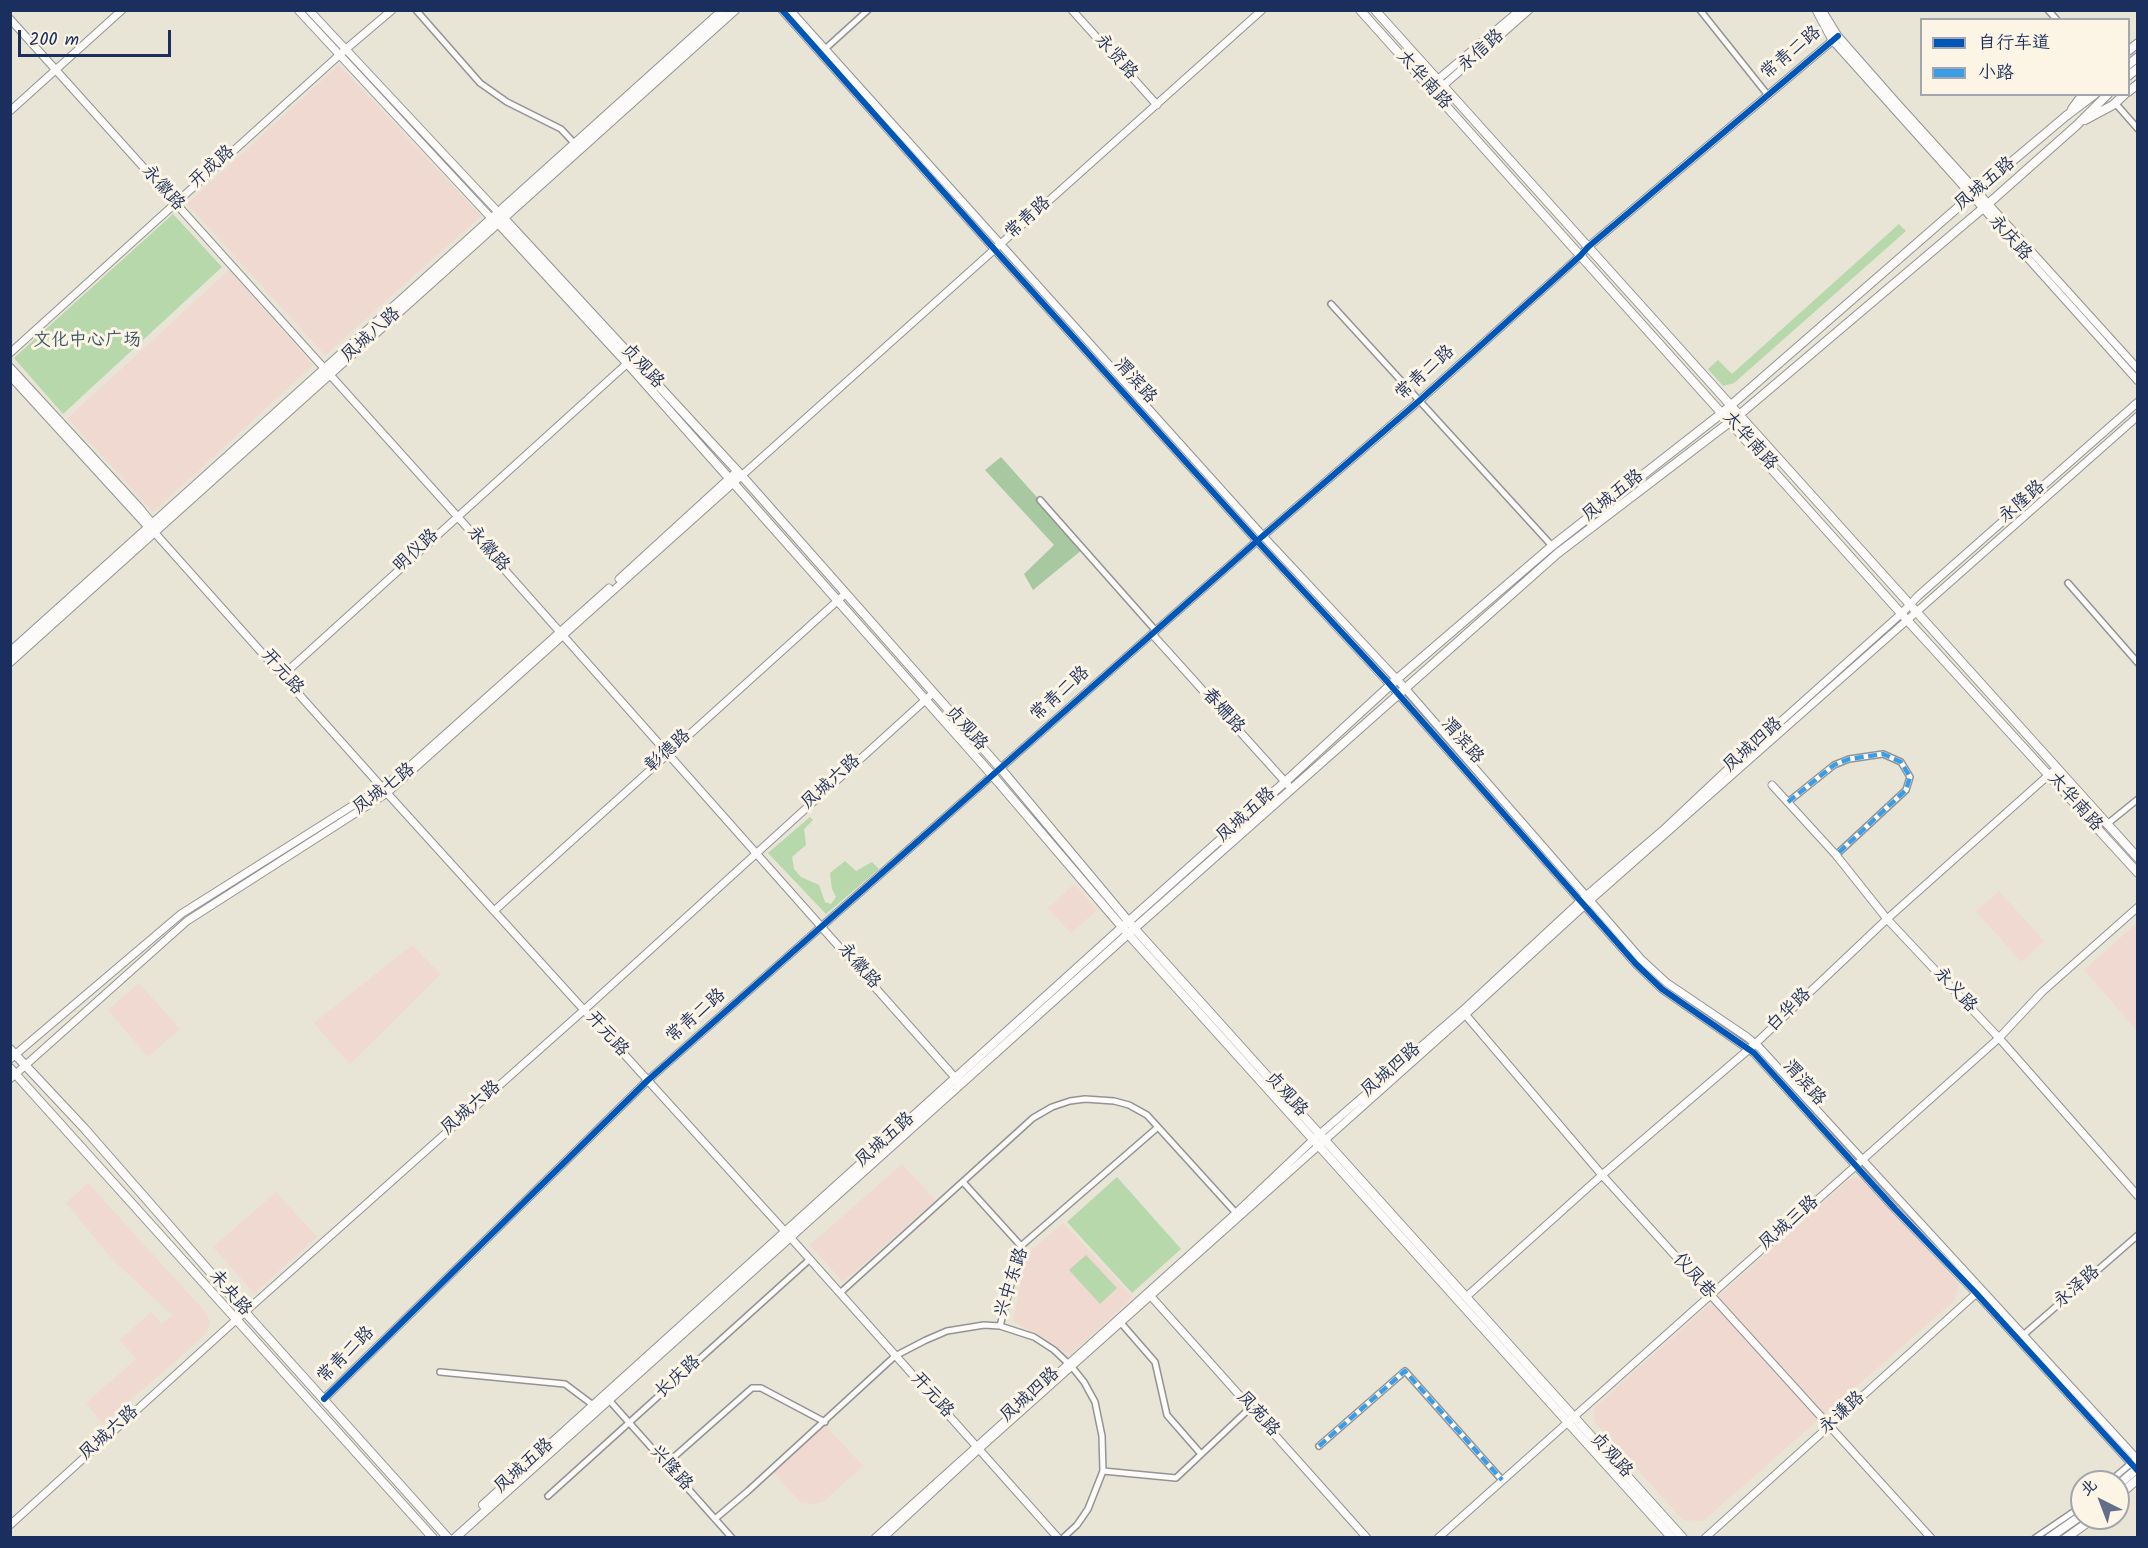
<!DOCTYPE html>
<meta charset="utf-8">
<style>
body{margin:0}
#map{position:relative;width:2148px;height:1548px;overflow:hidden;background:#e8e4d6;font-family:Kalam,"LXGW WenKai TC",sans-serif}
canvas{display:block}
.frame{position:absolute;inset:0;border:12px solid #1b2f5e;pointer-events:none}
.legend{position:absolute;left:1920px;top:18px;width:210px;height:78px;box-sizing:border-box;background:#fcf5e5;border:2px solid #a2a6af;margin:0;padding:8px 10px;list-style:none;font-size:18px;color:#1b2f5e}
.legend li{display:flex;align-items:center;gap:12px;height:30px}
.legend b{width:30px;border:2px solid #a2a6af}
.north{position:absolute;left:2070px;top:1470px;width:60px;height:60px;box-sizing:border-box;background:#fcf5e5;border:2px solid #a2a6af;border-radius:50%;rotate:318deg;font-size:16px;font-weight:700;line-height:24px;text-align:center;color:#1b2f5e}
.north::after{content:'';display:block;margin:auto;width:21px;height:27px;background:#636e88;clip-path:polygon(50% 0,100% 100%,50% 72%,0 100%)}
.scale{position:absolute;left:18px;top:30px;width:153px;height:27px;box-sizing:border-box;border:3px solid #1b2f5e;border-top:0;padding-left:8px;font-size:18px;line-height:21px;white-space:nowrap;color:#1b2f5e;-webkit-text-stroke:4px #fcf5e5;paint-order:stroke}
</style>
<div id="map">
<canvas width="2148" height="1548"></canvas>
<div class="frame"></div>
<ul class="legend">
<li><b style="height:8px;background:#0057b8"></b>自行车道</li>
<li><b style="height:8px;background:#3b9de6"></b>小路</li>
</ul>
<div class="north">北</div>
<div class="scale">200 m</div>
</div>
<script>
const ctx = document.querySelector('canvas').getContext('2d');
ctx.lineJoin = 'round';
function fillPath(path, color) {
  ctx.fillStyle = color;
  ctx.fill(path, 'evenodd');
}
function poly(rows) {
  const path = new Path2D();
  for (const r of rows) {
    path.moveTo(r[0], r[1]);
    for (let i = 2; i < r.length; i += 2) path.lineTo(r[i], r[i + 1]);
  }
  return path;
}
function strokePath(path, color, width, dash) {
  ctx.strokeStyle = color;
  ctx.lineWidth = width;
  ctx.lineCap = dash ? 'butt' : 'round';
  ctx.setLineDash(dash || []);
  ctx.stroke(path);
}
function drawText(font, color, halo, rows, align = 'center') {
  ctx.font = font + ' Kalam,"LXGW WenKai TC",sans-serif';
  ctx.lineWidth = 6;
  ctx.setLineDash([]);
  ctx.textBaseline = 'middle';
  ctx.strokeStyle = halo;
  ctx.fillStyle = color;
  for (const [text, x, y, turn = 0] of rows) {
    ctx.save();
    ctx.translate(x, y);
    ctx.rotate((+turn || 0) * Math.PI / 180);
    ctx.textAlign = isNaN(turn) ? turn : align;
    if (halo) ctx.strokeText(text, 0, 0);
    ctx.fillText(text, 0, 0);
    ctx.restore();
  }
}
const built = poly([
 [339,65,481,216,325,355,187,204],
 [229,270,313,365,153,512,68,418],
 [1074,884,1097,910,1071,933,1048,908],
 [1999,891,2044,941,2021,962,1976,911],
 [2137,923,2137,1031,2084,970],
 [412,945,441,974,350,1064,314,1023],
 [139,983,180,1029,148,1057,108,1010],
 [902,1164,935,1200,843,1282,810,1245],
 [1863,1178,1959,1284,1955,1300,1703,1521,1683,1520,1594,1421,1594,1408,1850,1179],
 [88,1183,207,1314,210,1323,205,1335,103,1424,86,1403,136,1359,120,1340,151,1312,162,1324,172,1315,113,1260,66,1203],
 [276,1192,317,1237,254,1293,213,1247],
 [1063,1223,1133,1297,1070,1355,1013,1321,1026,1255],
 [825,1425,863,1466,823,1502,812,1504,800,1502,773,1472]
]);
const green = poly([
 [173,214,222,267,63,414,14,358],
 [1899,224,1906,231,1734,383,1723,386,1708,369,1718,360,1732,374],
 [810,817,813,820,804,829,806,845,792,857,794,869,801,877,819,885,825,902,831,904,836,897,832,889,830,873,845,861,856,871,872,862,879,869,826,914,768,853],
 [1117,1177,1181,1249,1132,1293,1067,1222],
 [1086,1255,1117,1288,1100,1304,1069,1270]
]);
const forest = poly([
 [1001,457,1083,549,1033,590,1024,574,1054,545,985,470]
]);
const minor = poly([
 [416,10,480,83,507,102,561,129,575,144],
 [1700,10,1767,94],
 [2048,10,2057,20],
 [824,50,868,10],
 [2116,104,2138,129],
 [1331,304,1553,547],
 [1040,500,1156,631],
 [2068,583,2138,663],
 [1788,802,1834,765,1849,759,1883,754,1901,762,1910,777,1906,790,1836,855],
 [2106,825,2138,799],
 [963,1182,1021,1246],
 [840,1293,1033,1118,1052,1107,1070,1101,1085,1099,1114,1101,1129,1105,1147,1115,1236,1213],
 [1121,1323,1155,1362,1167,1415,1201,1454],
 [1000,1326,1034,1337,1054,1350,1072,1367,1084,1382,1095,1402,1102,1436,1103,1471,1088,1509,1077,1525,1063,1538],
 [2021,1337,2138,1235],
 [440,1372,565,1384,593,1405],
 [609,1400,732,1538],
 [1319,1446,1405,1371,1502,1480],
 [666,1464,752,1388,761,1388,825,1422],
 [1103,1471,1176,1478,1250,1408],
 [2109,1482,2134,1461],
 [548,1496,809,1260],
 [715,1519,748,1491,895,1356,926,1340,947,1331,984,1325,1000,1326,1021,1246,1158,1127],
 [2035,1538,2082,1506]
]);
const tertiary = poly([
 [298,10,492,219],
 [309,10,499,213],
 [782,10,995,250,1257,541,1385,679,1636,964,1662,989,1754,1053,1895,1209,1976,1293,2138,1471],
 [790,10,1263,536,1404,687,1641,959,1667,983,1747,1037,1759,1047,2138,1460],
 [1072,10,1157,105],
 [1816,10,1832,40,1842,51,2138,381],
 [1822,10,1838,36,1896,102,2138,369],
 [10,19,457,516,959,1082],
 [1429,87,1520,10],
 [1435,93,1529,10],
 [10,111,122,10],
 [10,353,346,49,392,10],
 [10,367,139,507,152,523,154,529],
 [10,376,148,527,154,532,387,793,790,1237,1058,1538],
 [619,579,737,471],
 [1152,634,1288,785],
 [283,675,631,360],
 [1772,785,1836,855,1887,919,1999,1038,2138,1196],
 [494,911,845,594],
 [1464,1013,1602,1175,1931,1538],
 [10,1059,181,914,382,787,403,772,609,588],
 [10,1079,187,921,387,793,1262,10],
 [1148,1293,1367,1538],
 [1466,1297,1602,1175,1755,1044,1887,919,2052,772],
 [324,1399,647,1081,1257,541,1419,401,1580,256,1588,247,1838,36],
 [10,1525,237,1319,584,1010,933,693],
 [875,1538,1236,1213,1313,1140,1462,1011,1587,895,1662,831,1731,766,1902,613,1918,596,2138,402],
 [883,1538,979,1449,1465,1015,1585,905,2138,416],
 [1438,1538,1999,1038,2042,992,2138,907],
 [1705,1538,1980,1290]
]);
const secondary = poly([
 [499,213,742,476,1001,769,1134,928,1683,1538],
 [492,219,498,223,627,363,993,776,1128,934,1672,1538],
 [10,652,723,10],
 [10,662,735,10],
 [2118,1485,2138,1468],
 [2118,1496,2138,1479],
 [2049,1538,2082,1515],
 [2066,1538,2094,1518]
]);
const primary = poly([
 [1360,10,1907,620,2138,873],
 [1375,10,2138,858],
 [2128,51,2138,43],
 [2128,65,2138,57],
 [2128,76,2138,68],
 [2128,92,2138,84],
 [2072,109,2083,94],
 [2085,120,2113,105,2125,94],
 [10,1049,84,1128,245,1312,448,1538],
 [10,1068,433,1538],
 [483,1505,1129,921,1285,782,1397,679,1552,546,1722,413,1971,196,2066,116,2095,94],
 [455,1538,1128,934,1558,553,1739,415,1988,204,2077,125,2108,94]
]);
const quiet = poly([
 [1788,802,1834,765,1849,759,1883,754,1901,762,1910,777,1906,790,1836,855],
 [1319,1446,1405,1371,1502,1480]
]);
const cycleway = poly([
 [782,10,995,250,1257,541,1385,679,1636,964,1662,989,1754,1053,1895,1209,1976,1293,2138,1471],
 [324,1399,647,1081,1257,541,1419,401,1580,256,1588,247,1838,36]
]);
const streetNames = [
 ["永信路",1482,52,-41],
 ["常青二路",1792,54,-40],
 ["永贤路",1115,58,48],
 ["太华南路",1423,81,48],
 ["开成路",213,168,-42],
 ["凤城五路",1986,185,-40],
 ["永徽路",162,189,48],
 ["常青路",1029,219,-42],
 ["永庆路",2009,239,48],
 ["凤城八路",372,336,-42],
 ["贞观路",641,367,47],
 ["常青二路",1426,374,-42],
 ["渭滨路",1134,382,48],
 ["太华南路",1749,442,48],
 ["凤城五路",1614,497,-38],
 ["永隆路",2023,503,-41],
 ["永徽路",487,550,49],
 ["明仪路",417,552,-43],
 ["开元路",281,673,49],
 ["常青二路",1061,695,-42],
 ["春姗路",1222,712,48],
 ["贞观路",965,729,48],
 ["渭滨路",1461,742,49],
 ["凤城四路",1754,746,-42],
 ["彰德路",669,752,-42],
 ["凤城六路",832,783,-42],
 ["凤城七路",385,790,-37],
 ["太华南路",2074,803,48],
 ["凤城五路",1247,816,-42],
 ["永徽路",858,967,49],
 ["永义路",1954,991,47],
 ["白华路",1790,1011,-44],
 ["常青二路",697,1017,-41],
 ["开元路",606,1035,48],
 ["凤城四路",1392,1071,-41],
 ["渭滨路",1803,1084,48],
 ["贞观路",1285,1095,48],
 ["凤城六路",472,1109,-41],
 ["凤城五路",886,1141,-42],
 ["凤城三路",1790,1224,-41],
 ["仪凤巷",1693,1277,48],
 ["兴中东路",1013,1283,-72],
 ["永泽路",2078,1288,-41],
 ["未央路",229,1294,49],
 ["常青二路",347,1356,-45],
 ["长庆路",679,1378,-42],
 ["开元路",931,1396,48],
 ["凤城四路",1031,1396,-42],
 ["永谦路",1843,1414,-42],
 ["凤苑路",1257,1415,48],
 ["凤城六路",110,1434,-42],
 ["贞观路",1610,1456,48],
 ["凤城五路",525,1467,-42],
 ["兴隆路",670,1469,48]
];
const parkNames = [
 ["文化中心广场",87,342]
];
fillPath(built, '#f0d9d1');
fillPath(green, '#b6d8aa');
fillPath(forest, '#a7c8a0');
strokePath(minor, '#929494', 8);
strokePath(tertiary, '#929494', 9);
strokePath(secondary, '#929494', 10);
strokePath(primary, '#929494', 10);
strokePath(minor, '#fcfbf9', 5);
strokePath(tertiary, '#fcfbf9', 7);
strokePath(secondary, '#fcfbf9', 8);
strokePath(primary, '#fcfbf9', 8);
strokePath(quiet, '#3b9de6', 4.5, [9, 4.5]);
strokePath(cycleway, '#0057b8', 6);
drawText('18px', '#1b2f5e', '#fcf5e5', streetNames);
drawText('18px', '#385768', '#fcf5e5', parkNames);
</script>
